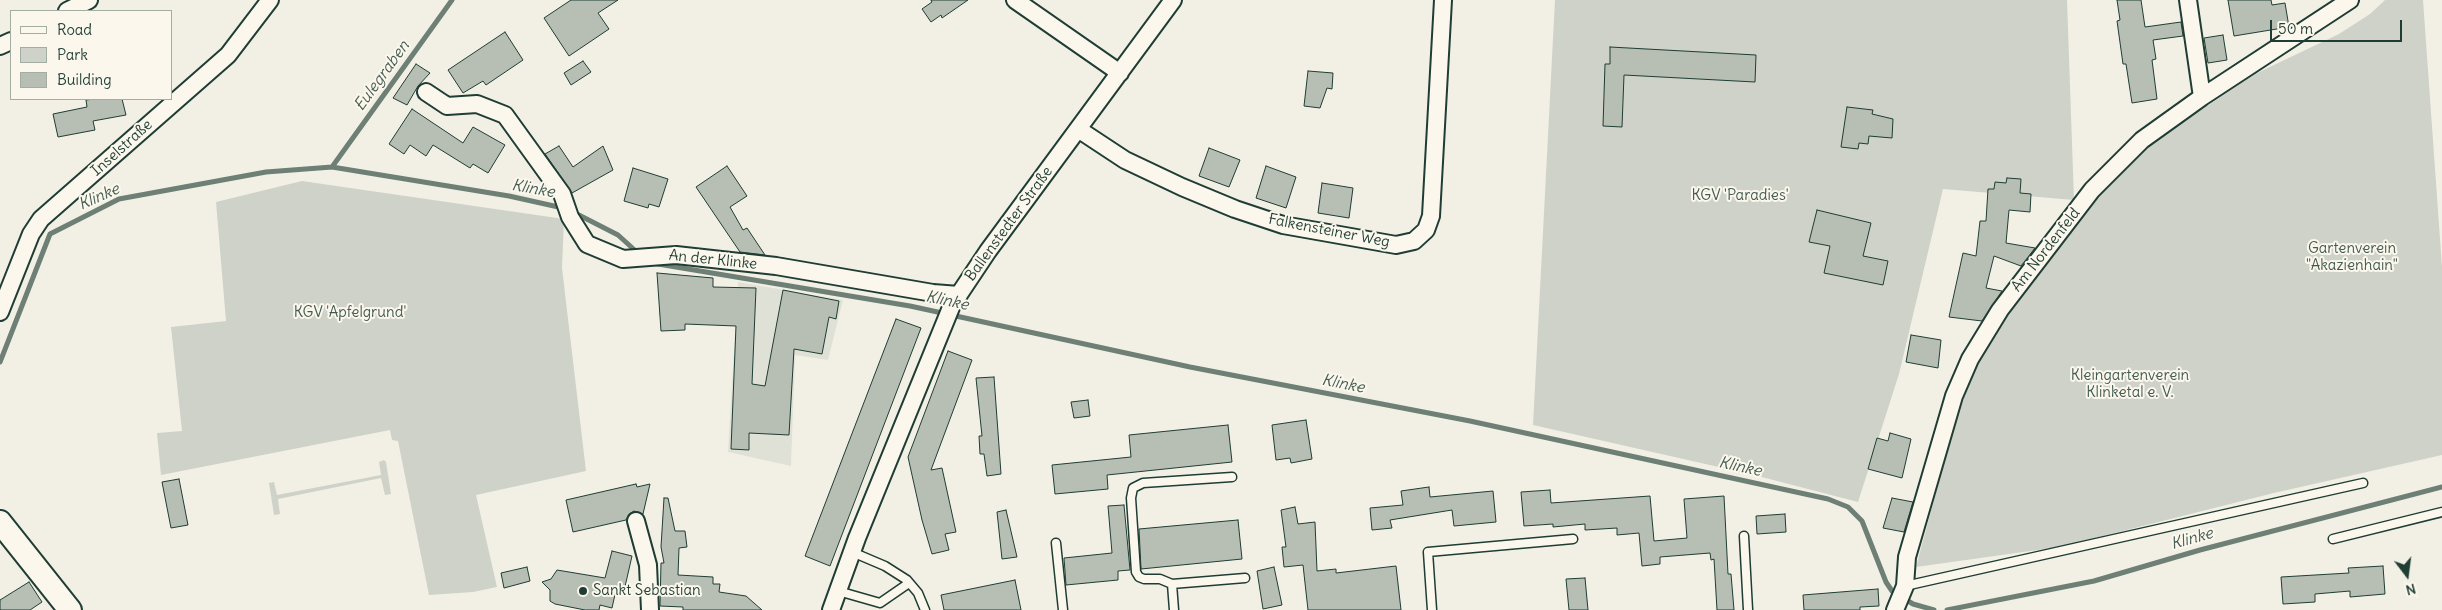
<!DOCTYPE html>
<meta charset="utf-8">
<style>
body{margin:0}
#map{position:relative;width:2442px;height:610px;overflow:hidden;background:#f2f0e5;font-family:Delius,sans-serif}
canvas{display:block}
.legend{position:absolute;left:10px;top:10px;width:162px;height:90px;box-sizing:border-box;background:#fbf7ec;border:1px solid #a3ada2;margin:0;padding:6px 9px;list-style:none;font-size:15px;color:#1f3d34}
.legend li{display:flex;align-items:center;gap:10px;height:25px}
.legend b{width:25px;border:1px solid #a3ada2}
.north{position:absolute;left:2382px;top:550px;width:50px;height:50px;-webkit-text-stroke:4px #fbf7ec;paint-order:stroke;rotate:165deg;font-size:14px;font-weight:700;line-height:20px;text-align:center;color:#1f3d34}
.north::after{content:'';display:block;margin:auto;width:18px;height:22px;background:#1f3d34;clip-path:polygon(50% 0,100% 100%,50% 72%,0 100%)}
.scale{position:absolute;left:2270px;top:20px;width:132px;height:22px;box-sizing:border-box;border:2px solid #1f3d34;border-top:0;padding-left:6px;font-size:15px;line-height:18px;white-space:nowrap;color:#1f3d34;-webkit-text-stroke:4px #fbf7ec;paint-order:stroke}
</style>
<div id="map">
<canvas width="2442" height="610"></canvas>
<ul class="legend">
<li><b style="height:6px;background:#fbf7ec"></b>Road</li>
<li><b style="height:14px;background:#cfd2c8"></b>Park</li>
<li><b style="height:14px;background:#b7beb3"></b>Building</li>
</ul>
<div class="north">N</div>
<div class="scale">50 m</div>
</div>
<script>
const ctx = document.querySelector('canvas').getContext('2d');
ctx.lineJoin = 'round';
function fillPath(path, color) {
  ctx.fillStyle = color;
  ctx.fill(path, 'evenodd');
}
function poly(rows) {
  const path = new Path2D();
  for (const r of rows) {
    path.moveTo(r[0], r[1]);
    for (let i = 2; i < r.length; i += 2) path.lineTo(r[i], r[i + 1]);
  }
  return path;
}
function strokePath(path, color, width, dash) {
  ctx.strokeStyle = color;
  ctx.lineWidth = width;
  ctx.lineCap = dash ? 'butt' : 'round';
  ctx.setLineDash(dash || []);
  ctx.stroke(path);
}
function drawText(font, color, halo, rows, align = 'center') {
  ctx.font = font + ' Delius,sans-serif';
  ctx.lineWidth = 4;
  ctx.setLineDash([]);
  ctx.textBaseline = 'middle';
  ctx.strokeStyle = halo;
  ctx.fillStyle = color;
  for (const [text, x, y, turn = 0] of rows) {
    ctx.save();
    ctx.translate(x, y);
    ctx.rotate((+turn || 0) * Math.PI / 180);
    ctx.textAlign = isNaN(turn) ? turn : align;
    if (halo) ctx.strokeText(text, 0, 0);
    ctx.fillText(text, 0, 0);
    ctx.restore();
  }
}
const built = poly([
 [738,282,843,300,828,360,795,355,791,466,728,452]
]);
const green = poly([
 [1555,0,2067,0,2074,200,1943,189,1899,374,1858,502,1754,475,1533,425],
 [2385,0,2423,0,2442,267,2442,455,2274,493,2059,547,1916,567,1954,425,1975,368,2013,308,2096,198,2152,143,2255,74,2339,34,2370,14],
 [302,181,564,219,562,268,586,471,476,495,497,587,473,592,429,595,398,441,392,440,390,430,161,475,157,433,182,431,171,327,226,321,216,202],
 [384,460,386,462,391,494,385,495,381,478,278,499,280,514,274,515,269,483,274,482,277,495,381,475,379,462]
]);
const stream = poly([
 [332,167,452,0],
 [573,212,618,235,639,254],
 [652,263,910,306,1190,367,1470,421,1828,499,1848,507,1862,521,1886,582,1892,591,1913,604,1934,610],
 [0,362,50,234,119,199,266,172,332,167,509,196,563,208],
 [1947,610,2094,581,2200,550,2442,487]
]);
const building = poly([
 [571,0,618,0,598,13,609,29,569,56,544,18,571,0],
 [931,0,968,0,942,18,941,15,931,22,922,9,932,2,931,0],
 [2117,0,2141,0,2145,27,2181,22,2183,36,2153,40,2156,59,2152,60,2157,99,2132,103,2126,64,2123,64,2117,21,2120,20,2117,0],
 [2228,0,2271,0,2272,5,2285,3,2289,27,2234,36,2228,0],
 [505,32,523,60,486,85,483,81,463,93,448,70,505,32],
 [2223,35,2227,60,2208,63,2204,38,2223,35],
 [1610,47,1756,55,1755,82,1624,75,1622,127,1603,126,1605,64,1610,64,1610,47],
 [583,61,591,72,571,85,564,73,583,61],
 [416,64,430,73,418,86,407,105,393,98,416,64],
 [1308,71,1333,73,1332,89,1327,88,1320,108,1304,106,1308,71],
 [94,99,122,99,126,115,93,121,95,130,58,137,53,114,87,107,86,100,94,99],
 [1847,107,1873,110,1872,114,1893,119,1892,138,1869,136,1868,144,1859,143,1858,149,1841,147,1847,107],
 [412,109,463,143,473,127,505,145,488,173,473,164,470,168,433,145,426,156,410,145,404,154,389,144,412,109],
 [559,146,573,167,603,146,613,170,572,193,545,154,559,146],
 [1209,148,1240,160,1229,187,1199,176,1209,148],
 [727,166,747,196,730,207,743,230,747,228,765,255,740,252,696,187,727,166],
 [1266,166,1296,177,1286,208,1256,198,1266,166],
 [633,168,668,179,659,207,649,204,648,208,624,201,633,168],
 [2007,178,2021,179,2020,193,2031,194,2030,212,2009,210,2006,243,2035,248,2021,266,1994,256,1986,288,2002,291,1982,321,1949,317,1963,253,1976,256,1980,221,1986,221,1988,189,1994,189,1995,182,2006,183,2007,178],
 [1322,183,1353,188,1349,218,1318,213,1322,183],
 [1817,210,1871,223,1863,256,1888,261,1883,285,1824,273,1830,246,1809,242,1817,210],
 [657,273,713,278,713,287,756,288,752,384,765,386,783,290,839,301,836,319,829,317,822,354,794,349,789,435,749,433,749,450,731,449,736,326,685,324,685,330,661,331,657,273],
 [896,319,921,328,830,566,805,556,896,319],
 [1911,335,1941,340,1938,368,1906,362,1911,335],
 [948,351,972,360,931,470,942,468,956,532,945,534,949,550,932,554,922,520,908,457,948,351],
 [994,377,1001,474,987,476,984,454,980,454,979,436,982,436,976,378,994,377],
 [1088,400,1090,416,1074,418,1071,402,1088,400],
 [1306,420,1312,459,1291,463,1290,458,1276,460,1272,425,1306,420],
 [1228,425,1232,462,1107,475,1108,489,1055,494,1052,465,1131,457,1129,435,1228,425],
 [1890,433,1911,439,1902,478,1868,469,1877,438,1888,441,1890,433],
 [179,479,188,525,171,528,162,482,179,479],
 [636,484,637,487,650,484,643,514,634,511,629,514,626,520,573,532,566,500,636,484],
 [1429,487,1430,497,1493,491,1496,522,1454,526,1452,510,1390,520,1392,528,1372,530,1370,508,1403,505,1401,491,1429,487],
 [1550,490,1551,503,1650,496,1654,541,1687,538,1684,499,1724,496,1728,574,1731,574,1734,610,1717,610,1714,559,1711,560,1710,553,1660,557,1660,564,1642,566,1639,533,1617,535,1617,528,1585,530,1585,524,1553,527,1553,524,1524,526,1521,492,1550,490],
 [664,498,668,498,675,531,685,531,687,547,679,548,678,575,713,577,713,584,720,584,719,592,746,596,762,610,683,610,683,607,660,606,661,563,664,563,661,547,664,498],
 [1892,498,1913,502,1904,532,1883,528,1892,498],
 [1124,505,1130,570,1118,571,1118,580,1066,585,1064,558,1112,553,1108,506,1124,505],
 [1295,507,1298,524,1315,522,1317,571,1336,569,1336,573,1396,566,1401,610,1308,610,1303,565,1284,567,1282,547,1286,547,1281,510,1295,507],
 [1006,510,1017,557,1002,559,997,512,1006,510],
 [1785,514,1786,532,1757,534,1756,516,1785,514],
 [1238,520,1242,559,1141,569,1139,529,1238,520],
 [612,551,632,556,624,591,616,590,612,608,600,605,599,610,585,610,555,604,550,601,550,590,542,582,551,579,557,570,605,578,612,551],
 [2383,566,2385,594,2350,597,2350,591,2315,594,2315,602,2283,604,2281,577,2349,573,2348,568,2383,566],
 [527,567,530,581,504,588,501,573,527,567],
 [1274,567,1282,605,1263,609,1257,571,1274,567],
 [1585,578,1588,610,1569,610,1566,579,1585,578],
 [1015,580,1021,610,944,610,941,595,1015,580],
 [29,582,42,602,30,610,0,610,0,600,29,582],
 [1878,589,1879,606,1860,607,1860,610,1804,610,1803,595,1878,589]
]);
const lane = poly([
 [1744,536,1748,610],
 [2333,539,2442,512],
 [1056,543,1063,610],
 [852,552,885,566,907,580,918,593,925,610],
 [1172,584,1245,578],
 [1905,586,2363,483],
 [838,591,880,603,909,583],
 [1174,610,1172,584,1160,579,1144,579,1139,577,1136,572,1131,498,1133,488,1143,483,1232,477],
 [1432,610,1428,552,1573,539]
]);
const street = poly([
 [1015,0,1120,73],
 [2188,0,2202,97],
 [67,11,89,0],
 [0,46,11,41],
 [426,92,447,106,477,104,505,115,562,194,570,217,587,244,623,259,676,255,776,266,933,293,959,295],
 [1078,129,1125,160,1182,187,1235,209,1283,225,1396,245,1414,241,1426,230,1431,216,1443,0],
 [0,312,31,234,41,219,228,55,270,0],
 [636,521,648,565,650,610],
 [831,610,857,538,952,305,988,251,1173,0],
 [1895,610,1905,586,1907,557,1954,396,1970,359,2000,310,2092,190,2142,140,2202,97,2350,0]
]);
const secondary = poly([
 [0,522,70,610]
]);
const markers = [
 [583,591,5,"#1f3d34"]
];
const streetNames = [
 ["Inselstraße",122,148,-42],
 ["Ballenstedter Straße",1009,224,-54],
 ["Falkensteiner Weg",1329,231,11],
 ["Am Nordenfeld",2046,250,-52],
 ["An der Klinke",713,260,6]
];
const parkNames = [
 ["KGV 'Paradies'",1740,196],
 ["Gartenverein",2352,249],
 ["\"Akazienhain\"",2352,266],
 ["KGV 'Apfelgrund'",350,313],
 ["Kleingartenverein",2130,376],
 ["Klinketal e. V.",2130,393]
];
const poiNames = [
 ["Sankt Sebastian",593,591]
];
const waterNames = [
 ["Eulegraben",382,76,-54],
 ["Klinke",533,189,10],
 ["Klinke",99,197,-24],
 ["Klinke",947,301,12],
 ["Klinke",1343,384,11],
 ["Klinke",1740,467,12],
 ["Klinke",2192,539,-16]
];
fillPath(built, '#e0e1d6');
fillPath(green, '#cfd2c8');
strokePath(stream, '#6e7f75', 5);
fillPath(building, '#b7beb3');
strokePath(building, '#1f3d34', 1);
strokePath(lane, '#1f3d34', 11);
strokePath(street, '#1f3d34', 20);
strokePath(secondary, '#1f3d34', 26);
strokePath(lane, '#fbf7ec', 8);
strokePath(street, '#fbf7ec', 16);
strokePath(secondary, '#fbf7ec', 22);
for (const [x, y, r, color] of markers) {
  const dot = new Path2D();
  dot.arc(x, y, r, 0, 2 * Math.PI);
  ctx.fillStyle = color;
  ctx.fill(dot);
  strokePath(dot, '#fbf7ec', 2);
}
drawText('15px', '#1f3d34', '#fbf7ec', streetNames);
drawText('15px', '#425b52', '#fbf7ec', parkNames);
drawText('15px', '#1f3d34', '#fbf7ec', poiNames, 'left');
drawText('italic 16px', '#465e55', '#fbf7ec', waterNames);
</script>
